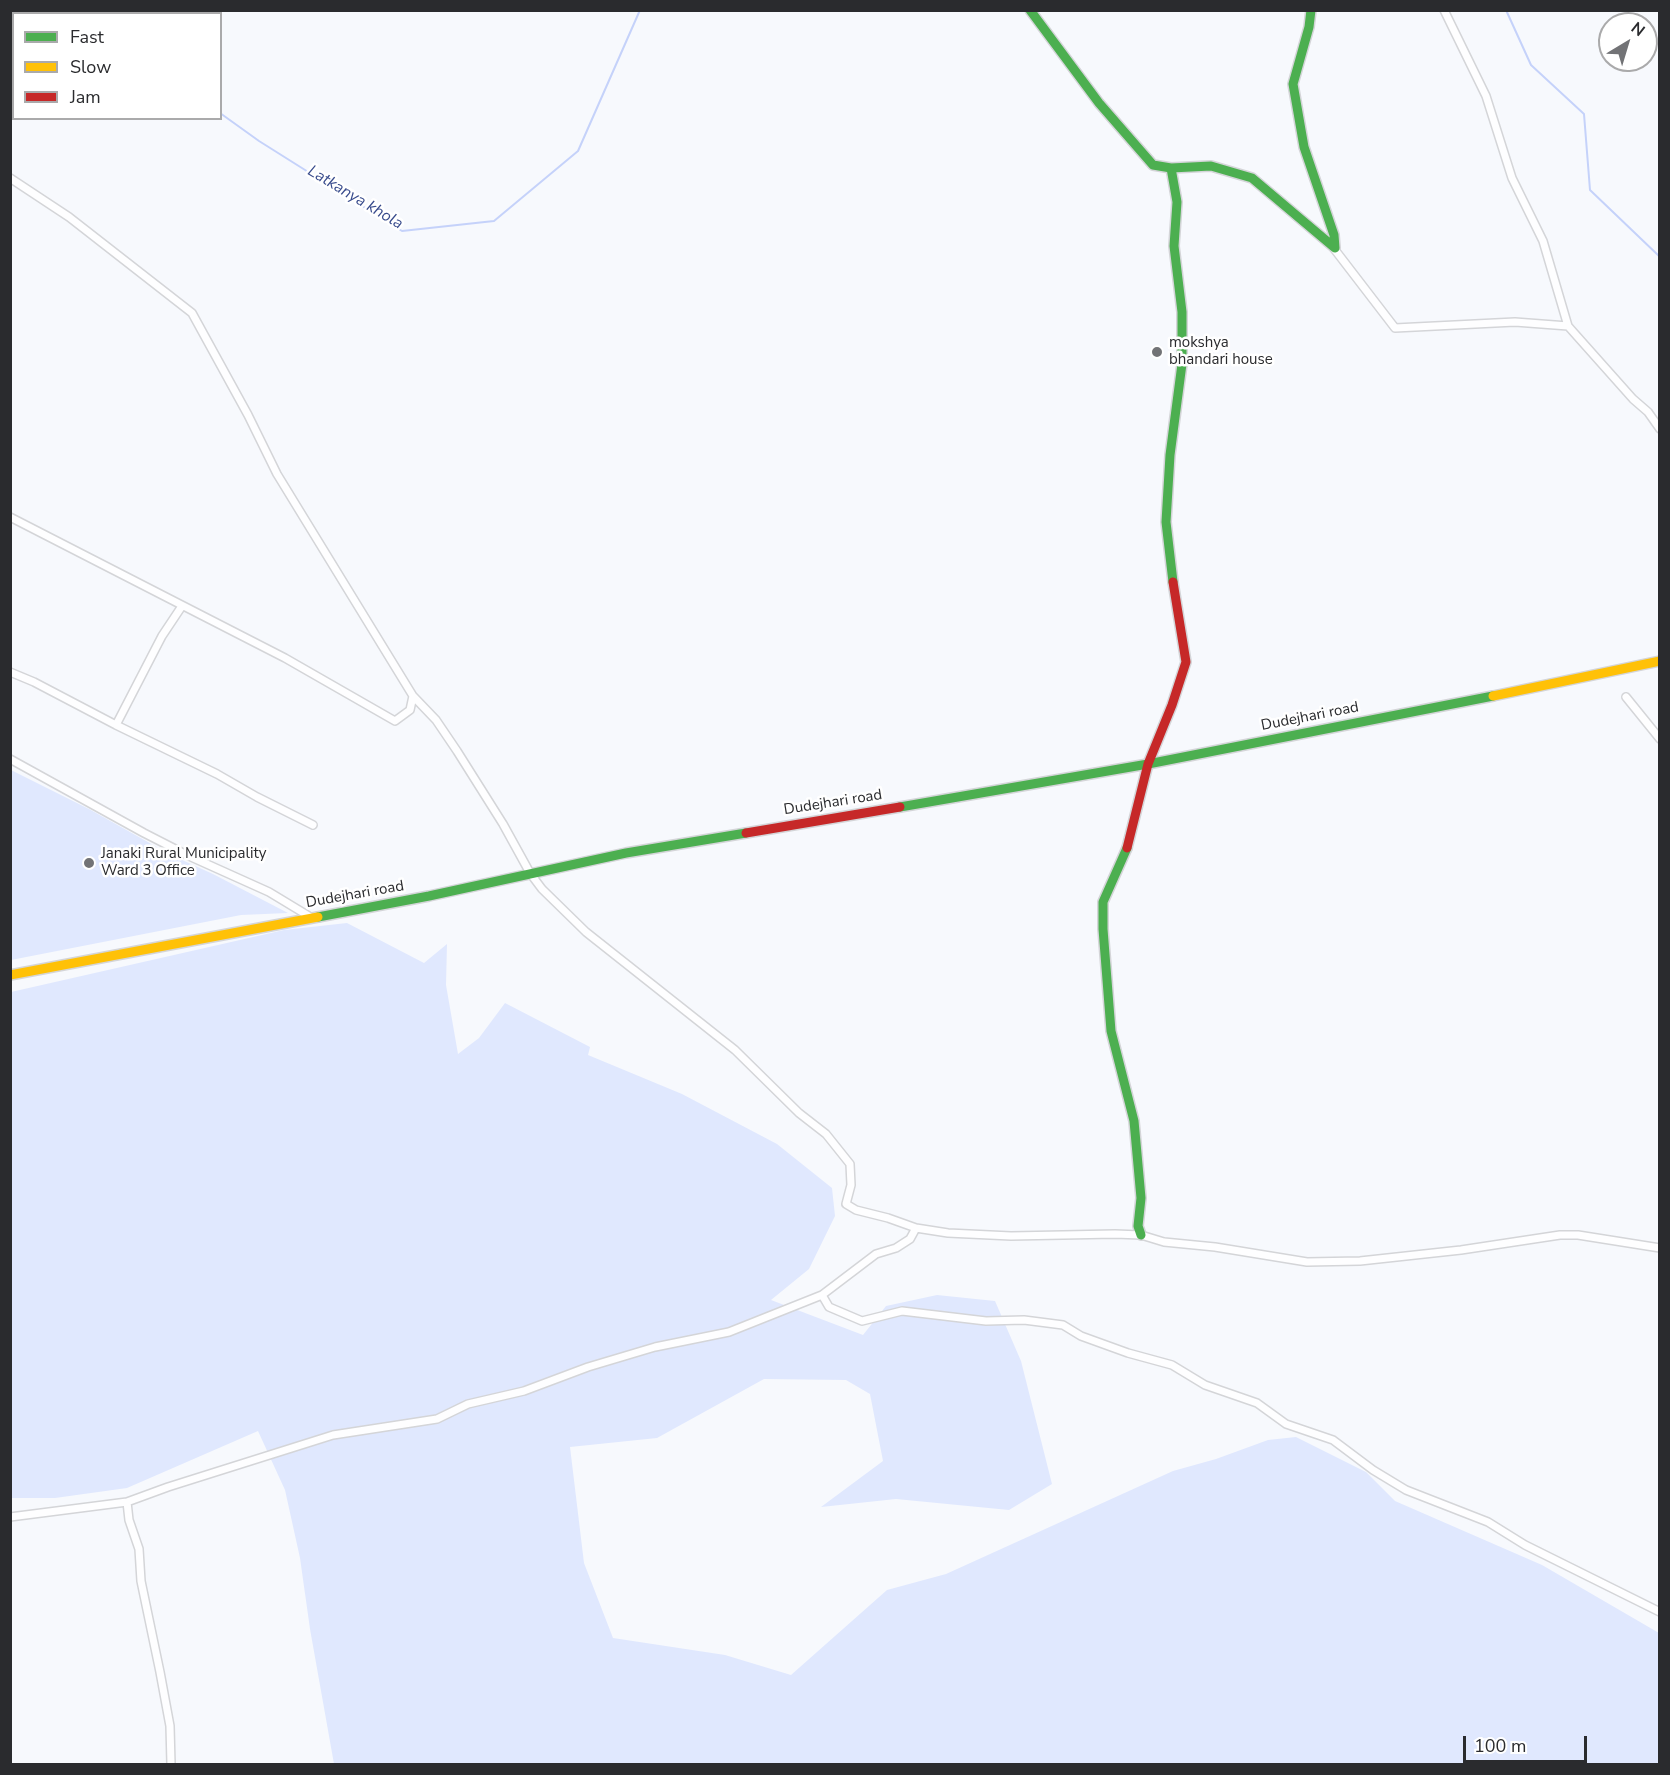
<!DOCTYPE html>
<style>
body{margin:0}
#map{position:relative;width:1670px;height:1775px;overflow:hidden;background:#f7f9fd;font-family:"Nunito Sans",sans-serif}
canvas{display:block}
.frame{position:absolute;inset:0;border:12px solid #2a2b2e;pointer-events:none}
.legend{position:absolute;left:12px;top:12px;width:210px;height:108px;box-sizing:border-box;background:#fff;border:2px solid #aaaaab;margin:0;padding:8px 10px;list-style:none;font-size:18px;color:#2a2b2e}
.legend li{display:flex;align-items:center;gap:12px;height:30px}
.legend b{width:30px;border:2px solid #aaaaab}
.north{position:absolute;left:1598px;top:12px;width:60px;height:60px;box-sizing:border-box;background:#fff;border:2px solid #aaaaab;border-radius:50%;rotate:38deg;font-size:16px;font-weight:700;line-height:24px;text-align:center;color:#2a2b2e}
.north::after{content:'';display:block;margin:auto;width:21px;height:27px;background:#727376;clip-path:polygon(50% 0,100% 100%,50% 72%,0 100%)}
.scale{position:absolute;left:1463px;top:1736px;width:124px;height:27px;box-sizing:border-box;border:3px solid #2a2b2e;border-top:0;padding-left:8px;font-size:18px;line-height:21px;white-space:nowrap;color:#2a2b2e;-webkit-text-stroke:4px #fff;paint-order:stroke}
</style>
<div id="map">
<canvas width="1670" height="1775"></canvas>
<div class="frame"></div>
<ul class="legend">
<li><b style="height:8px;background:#4caf50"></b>Fast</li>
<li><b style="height:8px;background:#ffc107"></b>Slow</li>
<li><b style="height:8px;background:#c62828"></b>Jam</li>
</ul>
<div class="north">N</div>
<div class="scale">100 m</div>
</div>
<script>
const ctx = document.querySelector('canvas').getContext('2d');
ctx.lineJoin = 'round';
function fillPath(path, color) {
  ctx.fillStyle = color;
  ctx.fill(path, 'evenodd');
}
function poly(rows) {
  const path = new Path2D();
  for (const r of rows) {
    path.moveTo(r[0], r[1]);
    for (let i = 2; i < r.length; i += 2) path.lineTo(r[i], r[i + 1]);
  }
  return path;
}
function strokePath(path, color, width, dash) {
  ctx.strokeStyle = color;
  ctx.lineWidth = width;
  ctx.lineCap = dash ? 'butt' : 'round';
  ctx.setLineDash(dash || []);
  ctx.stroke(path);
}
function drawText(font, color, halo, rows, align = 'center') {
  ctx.font = font + ' "Nunito Sans",sans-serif';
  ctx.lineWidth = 5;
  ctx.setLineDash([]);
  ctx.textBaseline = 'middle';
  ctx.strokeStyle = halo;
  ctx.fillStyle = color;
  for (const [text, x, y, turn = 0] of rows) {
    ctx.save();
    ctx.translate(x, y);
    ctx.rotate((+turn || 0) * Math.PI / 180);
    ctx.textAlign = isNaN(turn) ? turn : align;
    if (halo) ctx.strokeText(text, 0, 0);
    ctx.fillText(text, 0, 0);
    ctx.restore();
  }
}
const green = poly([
 [11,770,89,809,171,855,213,874,288,913,241,915,11,960],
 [347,923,424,963,447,944,446,985,458,1054,479,1038,505,1003,590,1047,588,1055,682,1094,777,1144,832,1188,835,1216,809,1269,771,1300,863,1335,886,1306,937,1295,995,1301,1021,1361,1052,1484,1009,1510,896,1499,821,1507,883,1461,870,1394,846,1380,764,1379,657,1438,570,1447,584,1563,613,1638,725,1655,791,1675,887,1590,946,1574,1173,1471,1216,1459,1268,1440,1296,1437,1366,1472,1395,1501,1542,1565,1659,1633,1659,1764,334,1764,310,1629,300,1558,285,1490,258,1431,127,1488,55,1498,11,1498,11,992,284,930]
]);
const stream = poly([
 [25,10,33,14],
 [1506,10,1531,65,1584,114,1590,190,1660,257],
 [220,113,259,141,402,231,494,221,578,151,640,10]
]);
const street = poly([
 [1444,10,1486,96,1512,178,1543,241,1568,326],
 [10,178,69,217,192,313,248,415,277,474,413,696,410,710,395,721,285,658,10,517],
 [1332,246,1395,328,1515,322,1568,326,1633,399,1648,412,1660,429],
 [10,672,34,682,116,725,217,774,257,797,313,825],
 [413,696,436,720,457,751,503,824,530,873,542,889,586,932,735,1050,799,1113,826,1134,850,1164,851,1185,846,1204,856,1210,888,1218,916,1228,948,1233,1011,1236,1115,1234,1141,1235,1164,1242,1215,1247,1307,1262,1360,1261,1461,1250,1560,1235,1578,1235,1660,1248],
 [1626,697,1660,739],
 [116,725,162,636,182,606],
 [10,759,144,833,189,856,269,892,312,918],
 [822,1295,829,1307,862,1321,902,1311,986,1321,1024,1320,1063,1325,1081,1336,1128,1353,1172,1365,1205,1385,1257,1403,1286,1424,1333,1440,1373,1470,1406,1490,1488,1522,1525,1545,1660,1612],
 [127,1502,129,1520,139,1549,141,1581,160,1672,170,1726,171,1764],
 [10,1517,127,1502,168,1487,333,1435,437,1419,468,1404,524,1391,588,1367,655,1347,729,1332,822,1295,876,1254,896,1248,910,1239,916,1228]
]);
const fast = poly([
 [1030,10,1099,103,1153,165,1171,168,1211,166,1252,178,1335,248,1334,235,1304,147,1293,84,1309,27,1311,10],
 [1171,168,1177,202,1174,246,1182,312,1182,364,1170,455,1166,522,1173,582],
 [900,807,1148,764,1493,696],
 [1127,848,1103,902,1103,929,1111,1031,1134,1121,1141,1198,1138,1226,1141,1235],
 [318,917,429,896,626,853,746,833]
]);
const slow = poly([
 [1493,696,1660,661],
 [10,975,318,917]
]);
const jam = poly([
 [746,833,900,807],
 [1127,848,1148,764,1172,705,1186,662,1173,582]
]);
const markers = [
 [1157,352,6,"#727376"],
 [89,863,6,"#727376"]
];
const poiNames = [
 ["mokshya",1169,343],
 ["bhandari house",1169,360],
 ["Janaki Rural Municipality",101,854],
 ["Ward 3 Office",101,871]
];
const streetNames = [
 ["Dudejhari road",1310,717,-11],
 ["Dudejhari road",833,803,-9],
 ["Dudejhari road",355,895,-10]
];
const waterNames = [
 ["Latkanya khola",355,198,31]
];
fillPath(green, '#e0e8fe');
strokePath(stream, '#c5d2fa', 2);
strokePath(street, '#d4d5d8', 10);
strokePath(fast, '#d4d5d8', 12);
strokePath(slow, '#d4d5d8', 12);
strokePath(jam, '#d4d5d8', 12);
strokePath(street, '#fefeff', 7);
strokePath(fast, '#4caf50', 9);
strokePath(slow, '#ffc107', 9);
strokePath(jam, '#c62828', 9);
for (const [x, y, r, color] of markers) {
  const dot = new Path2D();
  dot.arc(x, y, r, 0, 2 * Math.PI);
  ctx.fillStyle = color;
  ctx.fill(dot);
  strokePath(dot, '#fff', 2);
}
drawText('15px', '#2a2b2e', '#fff', poiNames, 'left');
drawText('15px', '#2a2b2e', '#fff', streetNames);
drawText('italic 16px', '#384b8c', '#fff', waterNames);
</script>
